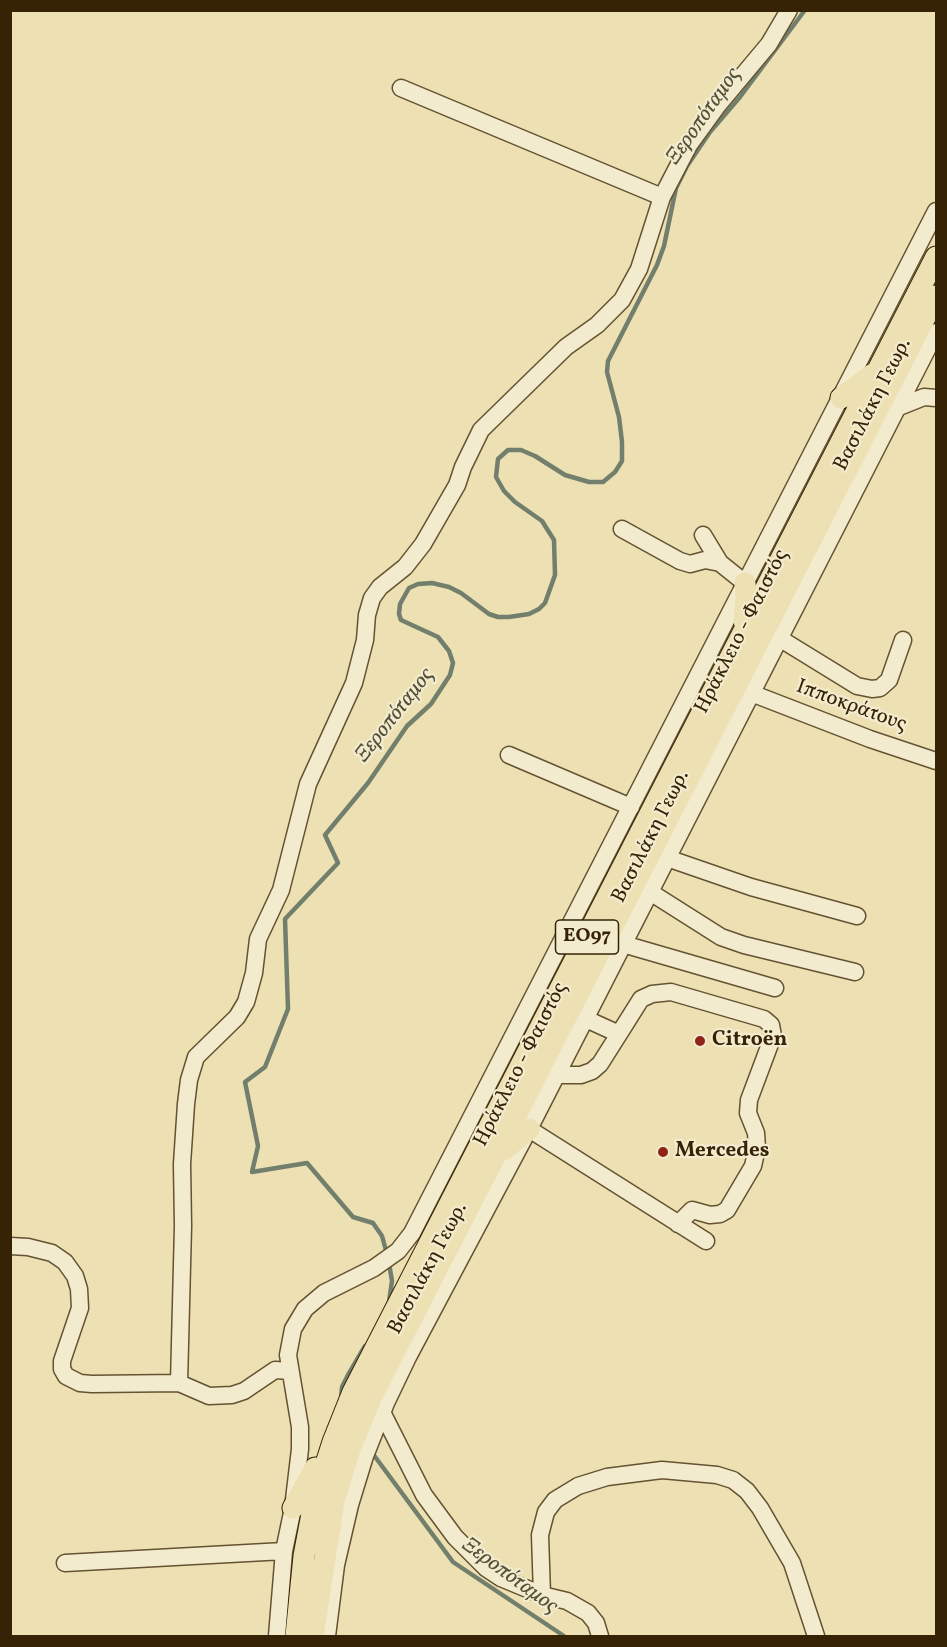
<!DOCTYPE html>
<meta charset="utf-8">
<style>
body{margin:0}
#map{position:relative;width:947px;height:1647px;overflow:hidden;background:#ede0b3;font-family:Vollkorn,serif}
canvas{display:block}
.frame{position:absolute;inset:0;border:12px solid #362306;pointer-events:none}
</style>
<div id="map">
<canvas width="947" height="1647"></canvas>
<div class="frame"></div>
</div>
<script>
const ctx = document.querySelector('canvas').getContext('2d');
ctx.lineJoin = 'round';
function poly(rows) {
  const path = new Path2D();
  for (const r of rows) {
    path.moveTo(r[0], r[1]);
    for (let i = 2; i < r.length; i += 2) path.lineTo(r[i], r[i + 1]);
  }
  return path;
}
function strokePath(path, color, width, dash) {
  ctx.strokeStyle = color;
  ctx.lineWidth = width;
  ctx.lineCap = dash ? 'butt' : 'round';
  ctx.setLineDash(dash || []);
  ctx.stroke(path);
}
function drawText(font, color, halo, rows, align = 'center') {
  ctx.font = font + ' Vollkorn,serif';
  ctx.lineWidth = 4.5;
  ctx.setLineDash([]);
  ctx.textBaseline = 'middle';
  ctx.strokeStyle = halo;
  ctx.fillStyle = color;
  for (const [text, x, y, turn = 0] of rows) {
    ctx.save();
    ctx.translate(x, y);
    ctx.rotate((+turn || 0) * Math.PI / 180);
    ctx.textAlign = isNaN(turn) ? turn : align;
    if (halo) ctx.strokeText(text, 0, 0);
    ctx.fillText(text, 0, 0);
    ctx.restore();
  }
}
const stream = poly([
 [387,1254,382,1236,373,1223,353,1217,307,1163,252,1172,258,1146,245,1082,265,1067,288,1009,285,919,338,863,325,835,368,783,407,726,431,704,450,675,453,663,449,651,438,637,401,620,399,614,400,604,409,588,418,584,432,583,449,587,461,593,489,614,498,617,509,617,529,614,539,609,545,603,555,575,554,540,542,521,515,502,504,491,496,477,498,459,508,450,521,450,535,456,565,475,589,482,603,482,615,472,622,461,622,442,619,417,607,372,608,361,657,265,664,246,676,188,687,166,710,132,740,97,805,10],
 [389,1302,392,1281,389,1263],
 [341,1398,342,1387,348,1375,365,1346],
 [373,1454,453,1562,564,1636]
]);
const minor = poly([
 [401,88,662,197],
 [899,407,924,397,936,398],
 [622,529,680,561,690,564,705,560,720,563,745,583],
 [703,535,720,563],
 [779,638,857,686,872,689,880,688,889,680,903,640],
 [751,693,870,739,936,761],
 [509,755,631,807],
 [667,858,751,887,857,916],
 [650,892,721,937,744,945,855,972],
 [623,944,775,988],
 [586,1019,619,1034,641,999,652,994,671,992,764,1019,771,1025,773,1036,749,1100,748,1113,756,1133,757,1148,753,1166,727,1210,720,1214,710,1215,692,1210,678,1224],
 [557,1075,581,1075,592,1071,600,1064,619,1034],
 [529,1129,706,1241],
 [10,1246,28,1247,52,1253,65,1262,75,1276,79,1289,80,1308,62,1361,62,1369,66,1376,80,1383,92,1384,179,1383],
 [290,1371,275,1370,244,1391,232,1395,209,1396,179,1383,183,1226,182,1164,186,1104,189,1080,196,1057,237,1017,246,1002,254,973,258,939,281,890,308,784,354,683,365,640,367,615,372,598,380,587,405,567,423,544,457,485,463,467,481,430,566,347,597,325,622,300,639,269,662,197,689,145,718,105,769,44,789,10],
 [382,1412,424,1495,455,1537,486,1568,501,1578,542,1595,567,1601,588,1613,596,1623,600,1636],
 [65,1563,284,1551],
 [542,1595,540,1535,546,1512,555,1500,578,1486,607,1477,662,1470,717,1475,733,1480,747,1491,760,1508,792,1563,816,1636],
 [277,1636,284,1551,293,1508,300,1449,300,1427,288,1355,293,1329,305,1309,324,1293,374,1268,398,1251,412,1233,936,211],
 [327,1636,336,1565,350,1505,365,1456,386,1403,408,1357,529,1129,936,332]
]);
const major = poly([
 [841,398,873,374],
 [744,621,746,598,745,583],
 [504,1150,529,1129],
 [293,1508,315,1468],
 [296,1636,304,1556,315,1498,333,1442,353,1392,936,257],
 [313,1636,334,1501,350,1449,371,1398,936,296]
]);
const markers = [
 [700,1041,6,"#8f2418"],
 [663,1152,6,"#8f2418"]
];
const shields = [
 [587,937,63]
];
const shieldNames = [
 ["ΕΟ97",587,937]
];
const streetNames = [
 ["Βασιλάκη Γεωρ.",874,405,-63],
 ["Ηράκλειο - Φαιστός",743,632,-63],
 ["Ιπποκράτους",851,707,20],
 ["Βασιλάκη Γεωρ.",652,837,-63],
 ["Ηράκλειο - Φαιστός",522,1065,-63],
 ["Βασιλάκη Γεωρ.",429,1269,-62]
];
const poiNames = [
 ["Citroën",712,1041],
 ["Mercedes",675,1152]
];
const waterNames = [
 ["Ξεροπόταμος",705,117,-55],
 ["Ξεροπόταμος",396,716,-52],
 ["Ξεροπόταμος",509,1577,36]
];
strokePath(stream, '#727f6d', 4.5);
strokePath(minor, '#645231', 19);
strokePath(major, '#362306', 23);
strokePath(minor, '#f3ebce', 16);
strokePath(major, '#ede0b3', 21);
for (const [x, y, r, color] of markers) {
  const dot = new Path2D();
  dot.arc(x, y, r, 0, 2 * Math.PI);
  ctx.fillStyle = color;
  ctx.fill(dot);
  strokePath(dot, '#f3ebce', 2);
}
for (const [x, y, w] of shields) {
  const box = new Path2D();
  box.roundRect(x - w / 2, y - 17, w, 34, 4.5);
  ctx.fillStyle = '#f3ebce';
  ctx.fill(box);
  strokePath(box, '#362306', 1.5);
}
drawText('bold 20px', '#362306', null, shieldNames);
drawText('21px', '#362306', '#f3ebce', streetNames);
drawText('bold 21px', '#362306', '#f3ebce', poiNames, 'left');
drawText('italic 22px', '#54513a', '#f3ebce', waterNames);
</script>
